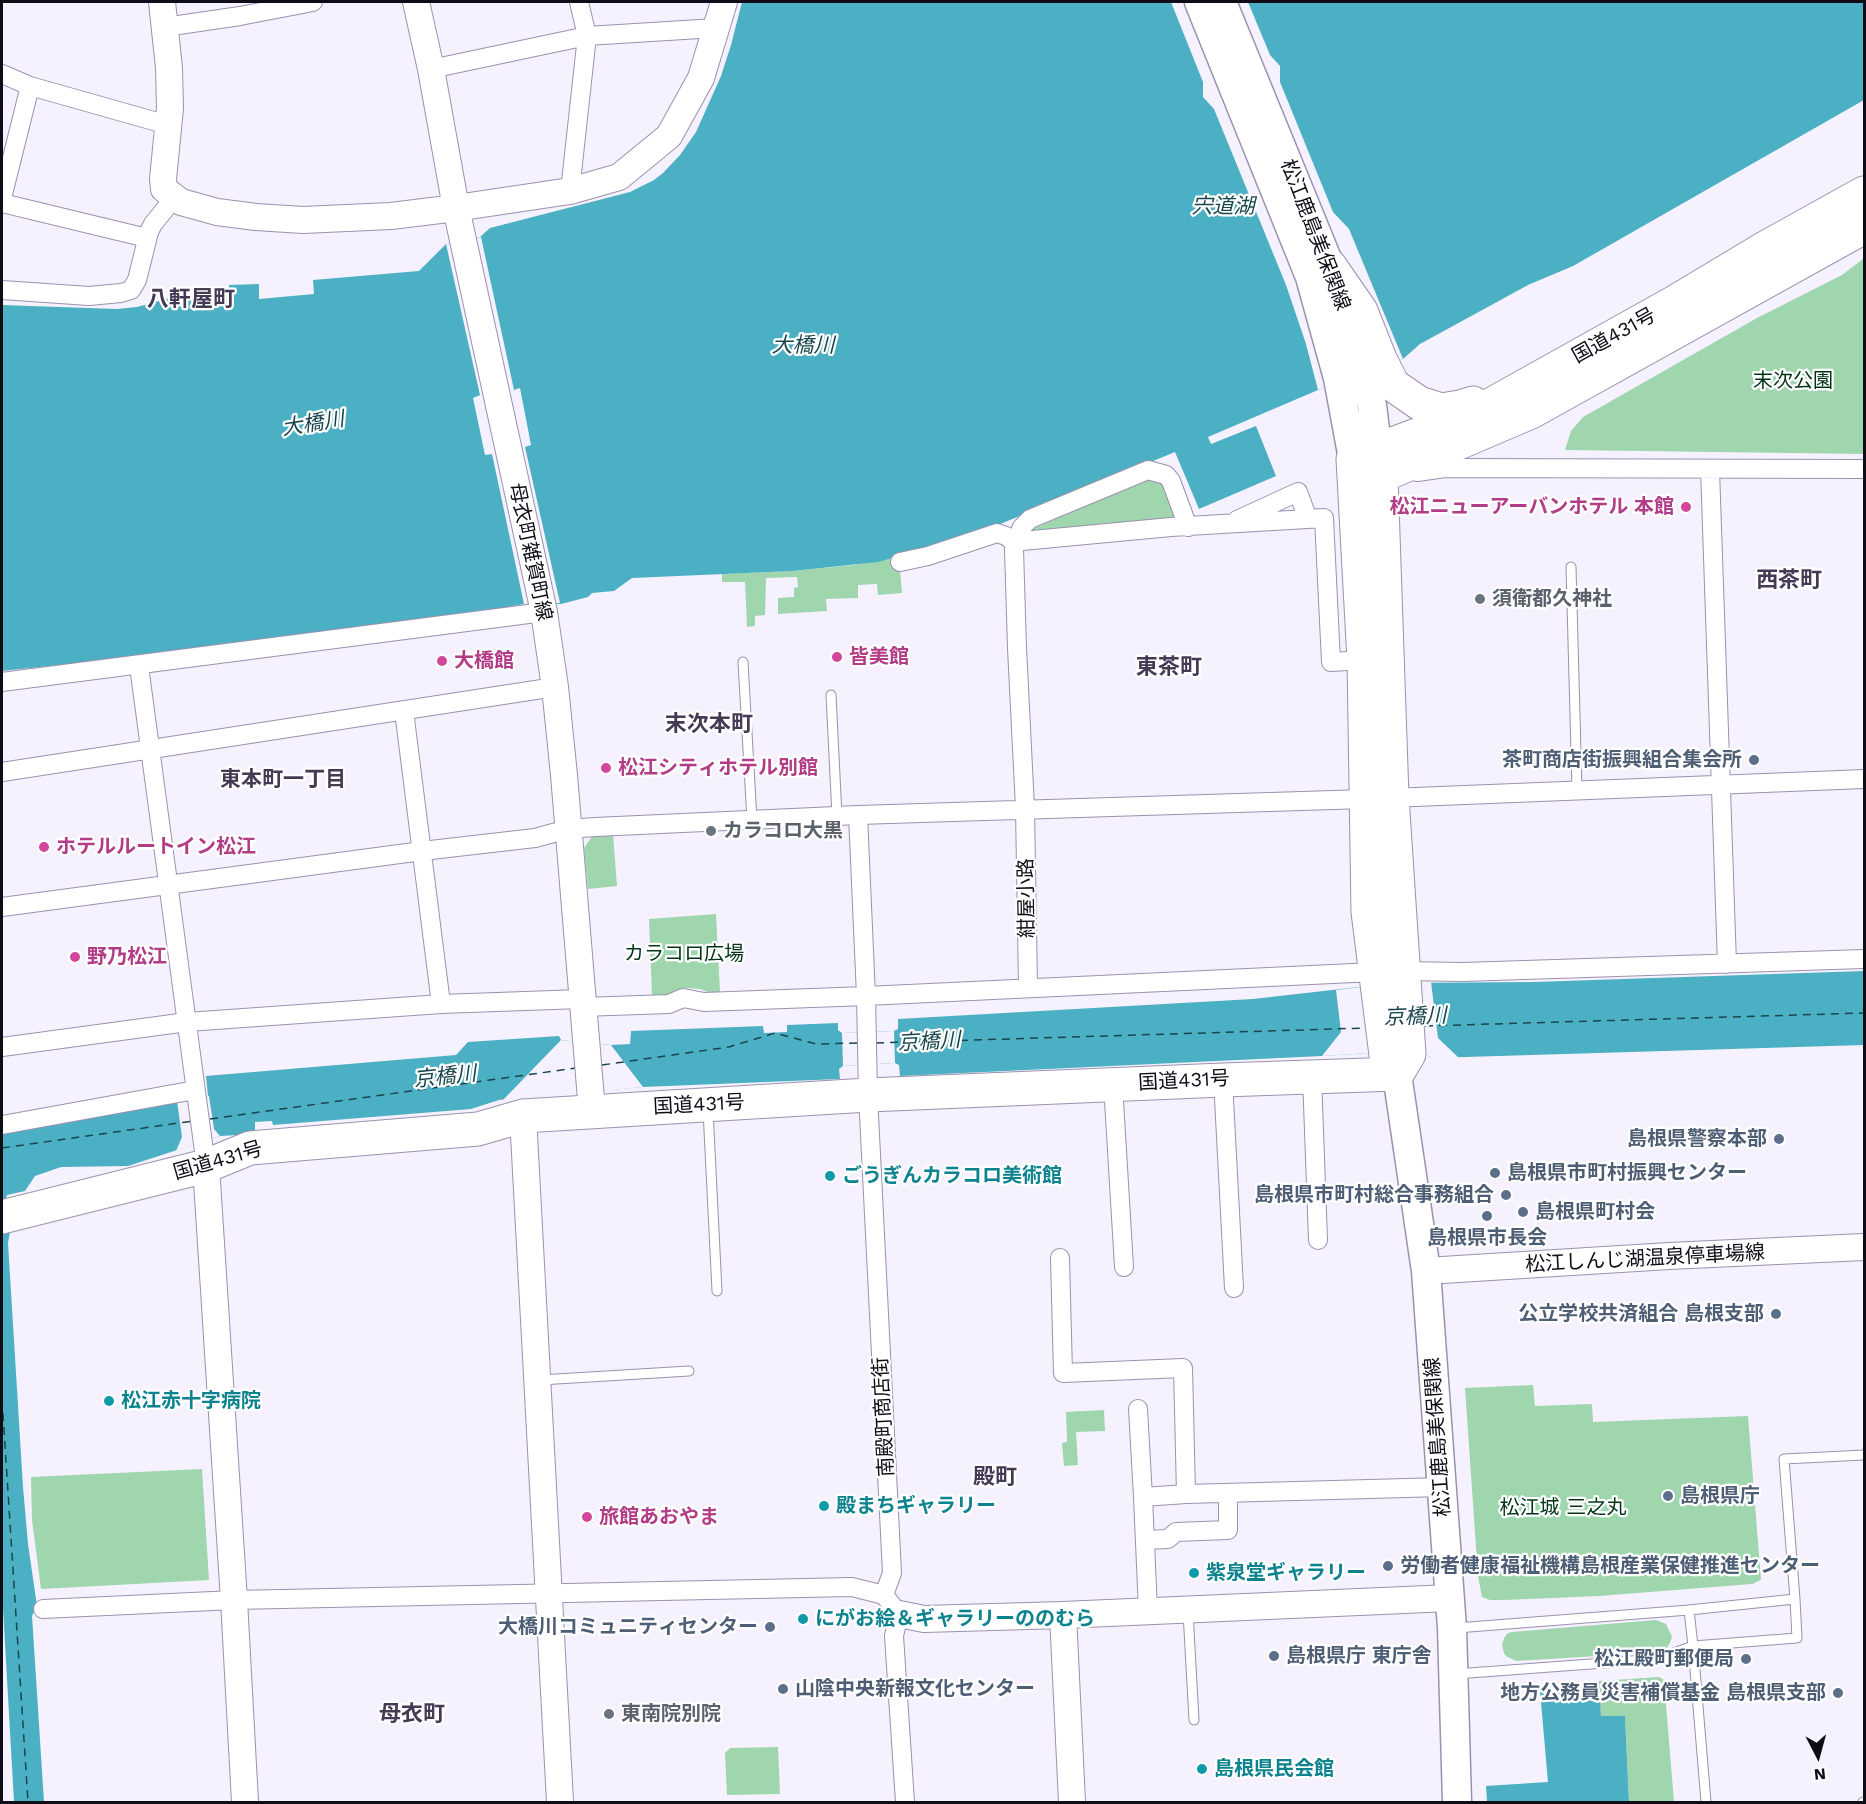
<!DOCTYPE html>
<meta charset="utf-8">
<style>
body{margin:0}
#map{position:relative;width:1866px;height:1804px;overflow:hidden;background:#f6f1ff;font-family:"Work Sans",sans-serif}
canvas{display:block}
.frame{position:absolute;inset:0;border:3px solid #100c17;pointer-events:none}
.north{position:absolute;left:1788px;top:1726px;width:60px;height:60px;-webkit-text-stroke:4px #fff;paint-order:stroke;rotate:174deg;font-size:16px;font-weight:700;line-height:24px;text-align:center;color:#100c17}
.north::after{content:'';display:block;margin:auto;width:21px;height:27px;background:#100c17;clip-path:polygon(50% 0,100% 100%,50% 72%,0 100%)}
</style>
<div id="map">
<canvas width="1866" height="1804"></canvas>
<div class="frame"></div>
<div class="north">N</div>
</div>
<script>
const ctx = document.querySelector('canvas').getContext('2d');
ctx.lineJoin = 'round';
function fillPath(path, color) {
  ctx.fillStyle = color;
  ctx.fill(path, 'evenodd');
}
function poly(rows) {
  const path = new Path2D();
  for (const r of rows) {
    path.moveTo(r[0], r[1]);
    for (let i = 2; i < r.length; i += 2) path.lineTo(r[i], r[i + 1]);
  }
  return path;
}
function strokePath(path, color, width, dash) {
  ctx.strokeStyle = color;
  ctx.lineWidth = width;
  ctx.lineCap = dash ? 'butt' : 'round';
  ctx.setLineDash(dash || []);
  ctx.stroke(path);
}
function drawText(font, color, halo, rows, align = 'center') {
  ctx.font = font + ' "Work Sans","Noto Sans JP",sans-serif';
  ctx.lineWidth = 4.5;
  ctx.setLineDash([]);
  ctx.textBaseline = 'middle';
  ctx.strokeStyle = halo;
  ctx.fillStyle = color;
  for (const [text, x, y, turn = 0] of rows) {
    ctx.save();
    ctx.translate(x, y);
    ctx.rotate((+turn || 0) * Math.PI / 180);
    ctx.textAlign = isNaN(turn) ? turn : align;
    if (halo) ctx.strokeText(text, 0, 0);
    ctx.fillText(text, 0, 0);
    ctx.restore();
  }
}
const green = poly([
 [1864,258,1864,454,1565,450,1571,431,1583,417,1757,318,1842,275],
 [1149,479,1164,481,1176,519,1032,533,1030,530],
 [899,557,902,593,878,595,877,584,858,585,858,598,826,599,827,611,778,614,778,598,794,597,794,588,798,587,797,577,766,578,765,615,755,616,755,626,747,627,745,582,722,582,722,574,793,571,854,565],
 [613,834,617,886,588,889,584,848,593,835],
 [716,914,720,992,708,992,700,989,686,988,676,990,669,995,652,995,649,919],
 [1533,1385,1535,1406,1592,1404,1593,1422,1748,1416,1761,1580,1752,1584,1599,1596,1505,1600,1490,1600,1482,1597,1478,1576,1465,1388],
 [1104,1410,1105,1431,1076,1432,1078,1465,1064,1466,1062,1443,1067,1442,1066,1412],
 [202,1469,209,1580,41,1589,32,1520,31,1477],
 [1656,1620,1666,1624,1672,1637,1670,1643,1664,1652,1516,1661,1506,1656,1504,1653,1502,1645,1504,1638,1508,1633,1512,1632],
 [1659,1677,1664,1680,1674,1802,1629,1802,1625,1716,1601,1717,1598,1681],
 [778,1747,780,1794,727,1795,725,1753,730,1748]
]);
const water = poly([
 [742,2,1864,2,1864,100,1573,266,1528,285,1420,344,1403,359,1318,390,1208,437,1211,444,1256,426,1276,476,1199,509,1175,452,971,536,878,562,793,571,632,578,614,591,592,593,588,597,561,604,524,604,437,619,163,654,2,671,2,305,117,309,137,307,173,297,200,293,201,298,229,294,229,285,259,284,259,299,314,294,313,280,419,271,446,244,480,237,490,228,630,192,654,180,663,173,680,155,696,132,721,76,731,45],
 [1864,971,1864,1045,1432,1058,1418,1050,1322,1056,900,1076,899,1065,895,1063,843,1066,839,1069,840,1079,643,1087,499,1100,471,1109,273,1125,272,1121,255,1122,255,1134,220,1136,128,1166,61,1167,35,1176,25,1191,7,1195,6,1199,11,1226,8,1243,23,1487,28,1544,37,1606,32,1616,44,1802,14,1802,2,1591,2,1132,208,1096,206,1076,456,1055,468,1042,559,1036,561,1040,611,1045,630,1044,631,1031,763,1026,764,1033,787,1032,787,1025,838,1023,838,1030,842,1033,894,1031,898,1029,898,1019,1253,999,1394,983,1534,982],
 [1599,1686,1601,1716,1625,1716,1629,1802,1487,1802,1486,1786,1548,1782,1540,1691]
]);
const pier = poly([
 [1171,2,1248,2,1270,55,1280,66,1280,82,1333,212,1349,229,1403,359,1318,390,1306,344,1286,285,1214,109,1203,97,1203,82],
 [481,237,514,390,520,388,531,445,525,447,560,603,524,604,492,454,485,455,473,398,480,395,446,244],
 [1431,982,1438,1038,1459,1058,1432,1058,1418,1050,1322,1056,1341,1032,1336,990,1394,983],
 [894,1031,895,1063,843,1066,842,1033],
 [561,1040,611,1045,643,1087,502,1101],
 [209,1096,214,1129,220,1136,176,1151,182,1137,177,1101]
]);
const ferry = poly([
 [1425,1026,1864,1013],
 [876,1043,1366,1028],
 [602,1065,729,1047,775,1033,816,1044,859,1043],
 [210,1119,576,1068],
 [2,1148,193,1121],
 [2,1399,28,1802]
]);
const lane = poly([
 [1571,567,1577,790],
 [743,662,752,820],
 [831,695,837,816],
 [708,1110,717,1291],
 [540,1380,689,1371],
 [1689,1610,1693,1646,1797,1638,1795,1599],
 [1188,1612,1194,1720],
 [1456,1628,1689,1610,1795,1599,1784,1459,1864,1455],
 [1456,1674,1658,1659,1693,1646,1706,1802],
 [1863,1802,1864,1802]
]);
const street = poly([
 [165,27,240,16,313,2],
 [431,69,587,36,716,28],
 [2,74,30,86,168,125],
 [570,191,587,36,579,2],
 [2,198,30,86],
 [2,203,147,238],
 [2,290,89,296,121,293,131,290,137,280,149,232,153,224,174,198],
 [1710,469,1727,964],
 [1417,472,1445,468,1864,469],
 [1237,520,1298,492,1308,519],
 [900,562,928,556,997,533,1006,536,1015,543,1022,527,1030,519,1148,470,1166,475,1171,481,1188,527],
 [139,666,206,1166],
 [2,682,544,612],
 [404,711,441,1004],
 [2,772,555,687],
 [858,815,866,996,868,1095,892,1573,884,1595,899,1614,894,1636,905,1802],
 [2,907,422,851,535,838,568,829,595,827,858,815,1365,799,1864,779],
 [1403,971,1463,972,1864,959],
 [1028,988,1025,808,1017,648,1014,549,1015,543,1022,541,1171,527,1324,518,1331,662,1364,660],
 [582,1007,669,1004,683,998,704,1002,866,996,1375,972],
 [2,1047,187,1022,441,1004,581,999],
 [1312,1076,1318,1240],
 [1223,1080,1234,1288],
 [1113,1084,1124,1267],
 [2,1125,195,1090],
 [1060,1258,1063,1373,1183,1368,1186,1494,1443,1487],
 [1138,1409,1143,1497],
 [1145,1540,1168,1539,1176,1532,1228,1530,1228,1493],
 [43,1609,234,1600,852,1587,884,1595],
 [1148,1611,1143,1497,1186,1494]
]);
const secondary = poly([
 [162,2,169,68,170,108,163,179,164,189,181,202,217,212,256,217,303,220,391,216,456,208,570,191,619,177,669,136,701,78,724,2],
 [416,2,431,69,456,208,544,612,555,687,564,775,592,1111],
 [523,1116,560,1802],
 [206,1166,234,1600,245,1802],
 [1426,1271,1669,1256,1864,1247],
 [899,1614,924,1619,1063,1615],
 [1072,1802,1063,1615,1450,1598]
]);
const primary = poly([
 [1199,2,1310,277,1338,378,1353,459],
 [1222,2,1330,266,1372,405,1380,471],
 [1397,1074,1426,1271,1452,1628,1457,1802]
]);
const highway = poly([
 [1330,266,1361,311,1380,359,1393,385,1419,403,1441,410,1460,407,1473,403],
 [1353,459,1364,660,1368,912,1386,1055,1397,1074],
 [1353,459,1478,412,1675,302,1765,248,1864,193],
 [1381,476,1392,797,1409,1054,1397,1074],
 [1381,476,1531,412,1864,227],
 [2,1217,206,1166,250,1148,478,1129,523,1116,868,1095,1223,1080,1397,1074]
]);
const markers = [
 [1686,507,6,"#d1479c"],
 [1480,599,6,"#6b7280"],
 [837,657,6,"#d1479c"],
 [442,661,6,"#d1479c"],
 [1754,760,6,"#5c6f8a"],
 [606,768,6,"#d1479c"],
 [711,831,6,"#6b7280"],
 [44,847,6,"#d1479c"],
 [75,957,6,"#d1479c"],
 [1779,1139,6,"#5c6f8a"],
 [1495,1173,6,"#5c6f8a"],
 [830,1176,6,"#0f9aa8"],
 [1506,1195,6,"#5c6f8a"],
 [1523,1212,6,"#5c6f8a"],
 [1487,1216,6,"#5c6f8a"],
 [1776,1314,6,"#5c6f8a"],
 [109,1401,6,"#0f9aa8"],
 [1668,1496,6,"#5c6f8a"],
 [824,1506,6,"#0f9aa8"],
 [587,1517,6,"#d1479c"],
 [1388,1566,6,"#5c6f8a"],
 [1194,1573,6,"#0f9aa8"],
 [803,1619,6,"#0f9aa8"],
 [770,1627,6,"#5c6f8a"],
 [1274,1656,6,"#5c6f8a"],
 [1746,1659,6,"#5c6f8a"],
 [783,1689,6,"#5c6f8a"],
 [1838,1693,6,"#5c6f8a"],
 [609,1714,6,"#6b7280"],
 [1202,1769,6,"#0f9aa8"]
];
const streetNames = [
 ["松江鹿島美保関線",1315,235,69],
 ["国道431号",1614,336,-29],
 ["母衣町雑賀町線",530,552,78],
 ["紺屋小路",1027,898,-91],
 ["国道431号",1184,1081,-3],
 ["国道431号",699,1105,-3],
 ["国道431号",218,1161,-16],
 ["松江しんじ湖温泉停車場線",1645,1259,-3],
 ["南殿町商店街",884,1417,-93],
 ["松江鹿島美保関線",1438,1437,-94]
];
const parkNames = [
 ["末次公園",1793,381],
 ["カラコロ広場",684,954],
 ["松江城 三之丸",1563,1508]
];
const hotelNames = [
 ["松江ニューアーバンホテル 本館",1674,507,"right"],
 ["皆美館",849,657],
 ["大橋館",454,661],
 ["松江シティホテル別館",618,768],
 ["ホテルルートイン松江",56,847],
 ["野乃松江",87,957],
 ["旅館あおやま",599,1517]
];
const worshipNames = [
 ["須衛都久神社",1492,599],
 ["カラコロ大黒",723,831],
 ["東南院別院",621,1714]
];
const serviceNames = [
 ["茶町商店街振興組合集会所",1742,760],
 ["島根県警察本部",1767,1139],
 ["島根県市町村振興センター",1507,1173,"left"],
 ["島根県市町村総合事務組合",1494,1195],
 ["島根県町村会",1535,1212,"left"],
 ["島根県市長会",1487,1238,"center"],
 ["公立学校共済組合 島根支部",1764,1314],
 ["島根県庁",1680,1496,"left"],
 ["労働者健康福祉機構島根産業保健推進センター",1400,1566,"left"],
 ["大橋川コミュニティセンター",758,1627],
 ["島根県庁 東庁舎",1286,1656,"left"],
 ["松江殿町郵便局",1734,1659],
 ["山陰中央新報文化センター",795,1689,"left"],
 ["地方公務員災害補償基金 島根県支部",1826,1693]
];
const cultureNames = [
 ["ごうぎんカラコロ美術館",842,1176],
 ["松江赤十字病院",121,1401],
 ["殿まちギャラリー",836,1506],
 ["紫泉堂ギャラリー",1206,1573],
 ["にがお絵＆ギャラリーののむら",815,1619],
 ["島根県民会館",1214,1769]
];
const waterNames = [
 ["宍道湖",1223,207],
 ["大橋川",803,346],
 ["大橋川",313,424,-9],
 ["京橋川",1415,1017,-2],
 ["京橋川",929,1042,-3],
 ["京橋川",445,1077,-6]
];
const neighbourhoodNames = [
 ["東本町一丁目",283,780]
];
const quarterNames = [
 ["八軒屋町",191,300],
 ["西茶町",1789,581],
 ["東茶町",1169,668],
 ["末次本町",709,725],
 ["殿町",995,1478],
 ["母衣町",412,1715]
];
fillPath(green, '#9fd6ad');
fillPath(water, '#4bb0c3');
fillPath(pier, '#f6f1ff');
strokePath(ferry, '#19464e', 1.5, [8, 6]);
strokePath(lane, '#9b91af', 11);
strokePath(street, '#9b91af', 20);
strokePath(secondary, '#9b91af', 28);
strokePath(primary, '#9b91af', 31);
strokePath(highway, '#9b91af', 35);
strokePath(lane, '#fff', 9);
strokePath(street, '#fff', 18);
strokePath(secondary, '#fff', 26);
strokePath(primary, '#fff', 28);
strokePath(highway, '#fff', 33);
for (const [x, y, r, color] of markers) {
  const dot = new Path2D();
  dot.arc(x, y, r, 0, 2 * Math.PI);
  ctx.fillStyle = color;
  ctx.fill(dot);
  strokePath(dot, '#fff', 2);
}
drawText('20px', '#100c17', '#fff', streetNames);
drawText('20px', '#003315', '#fff', parkNames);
drawText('bold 20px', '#b23c85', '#fff', hotelNames, 'left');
drawText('bold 20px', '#5b616d', '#fff', worshipNames, 'left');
drawText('bold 20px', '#4e5e75', '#fff', serviceNames, 'right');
drawText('bold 20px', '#0d838f', '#fff', cultureNames, 'left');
drawText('italic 21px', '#19464e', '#fff', waterNames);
drawText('bold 21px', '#443a54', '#fff', neighbourhoodNames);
drawText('bold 22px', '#443a54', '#fff', quarterNames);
</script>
